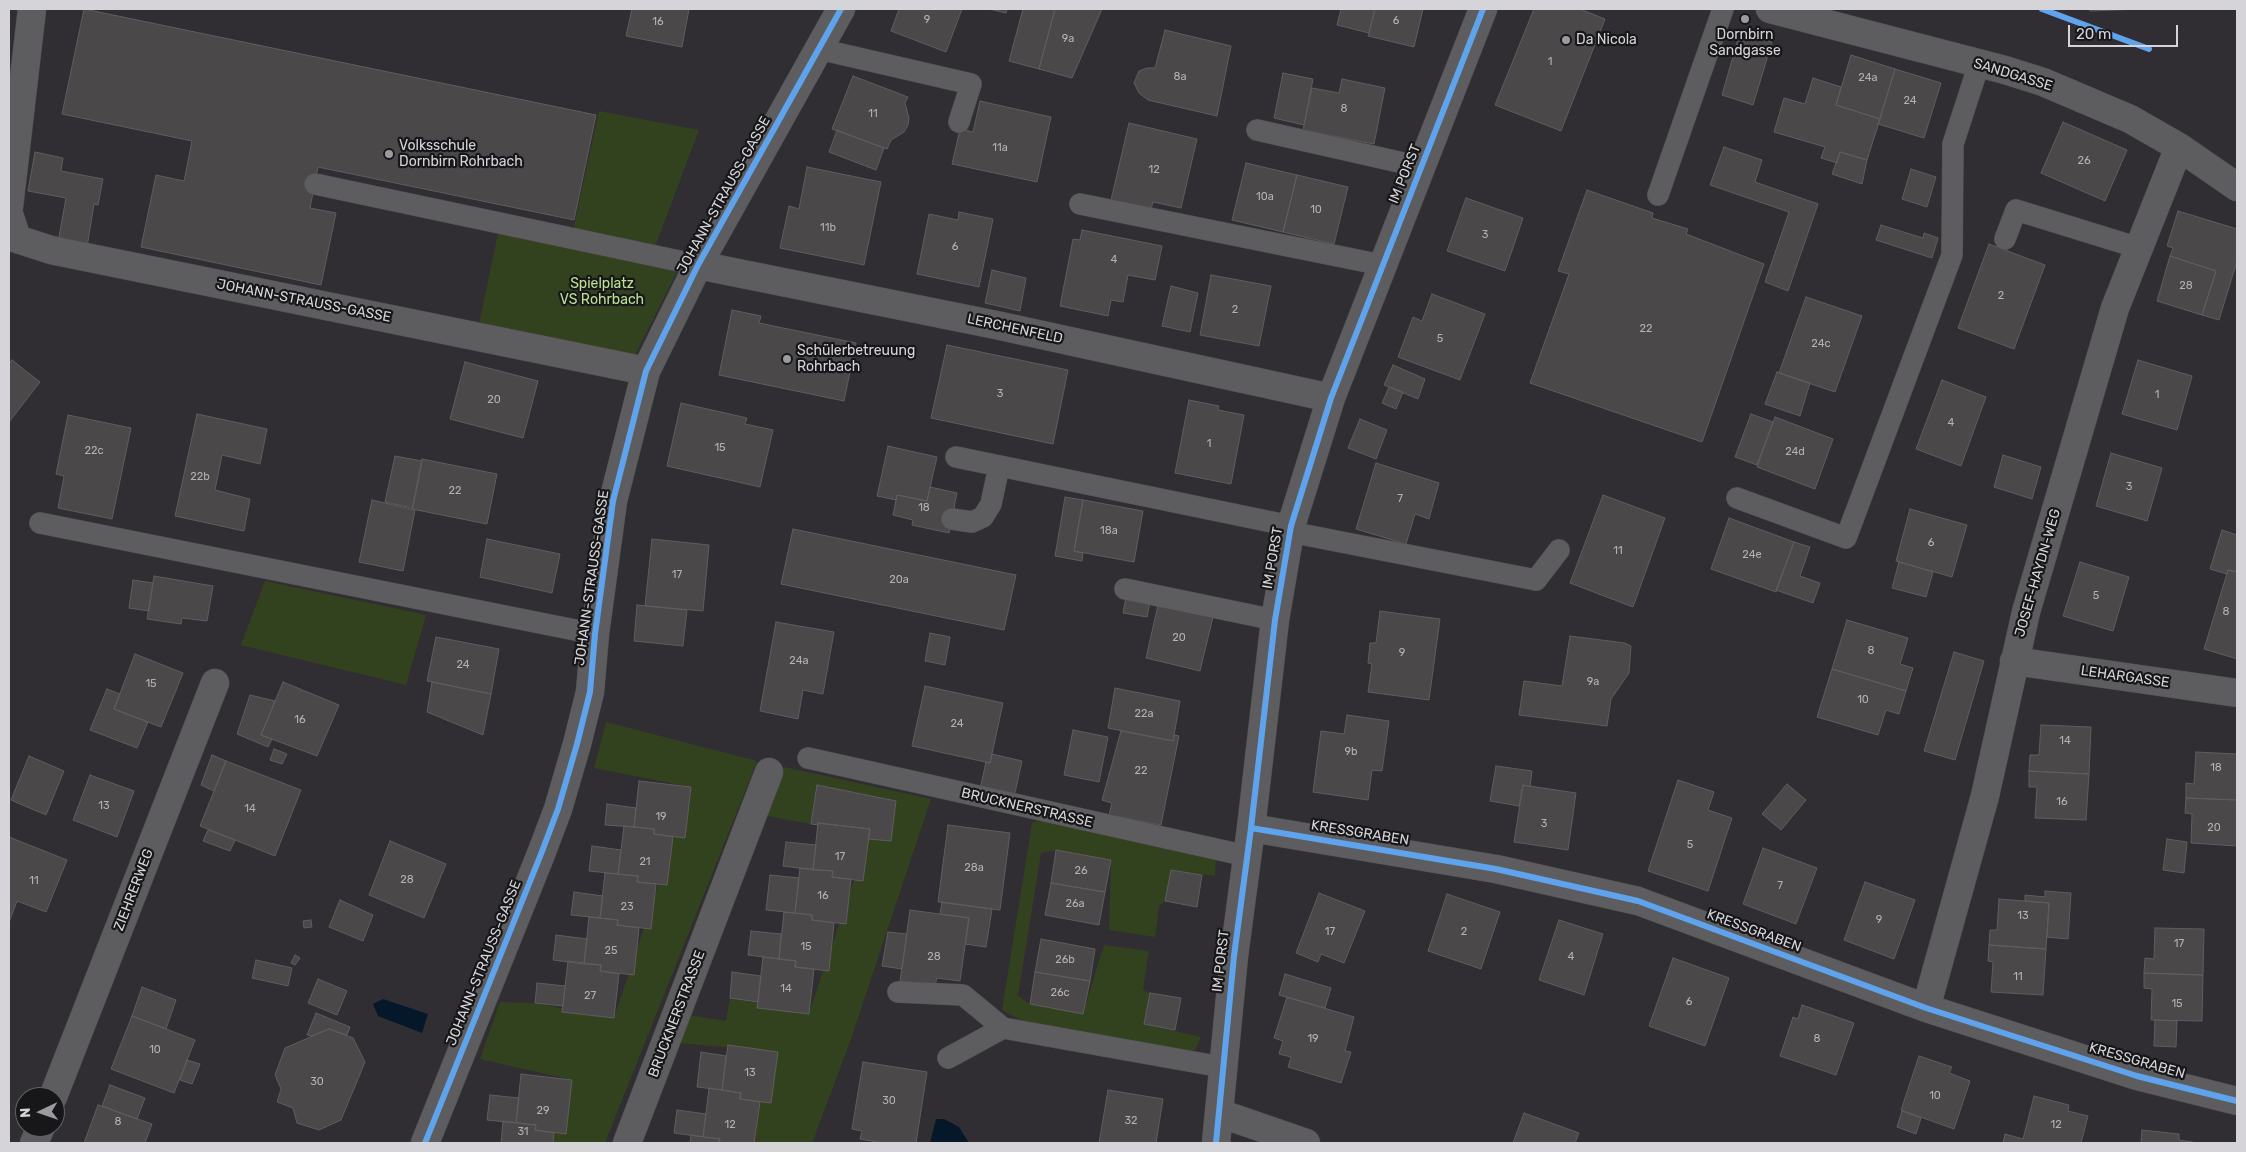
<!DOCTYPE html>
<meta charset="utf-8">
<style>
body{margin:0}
#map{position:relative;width:2246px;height:1152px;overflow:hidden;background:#302e33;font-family:Rubik,sans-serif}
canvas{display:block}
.frame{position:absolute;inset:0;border:10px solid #d5d5d9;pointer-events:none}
.north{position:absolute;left:15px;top:1087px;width:50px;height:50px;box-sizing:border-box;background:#171619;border:1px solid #636266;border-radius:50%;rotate:267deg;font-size:14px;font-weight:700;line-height:20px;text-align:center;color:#d5d5d9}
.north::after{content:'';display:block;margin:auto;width:18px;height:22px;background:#9b9b9f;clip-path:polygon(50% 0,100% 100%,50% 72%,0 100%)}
.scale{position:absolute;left:2068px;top:25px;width:110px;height:22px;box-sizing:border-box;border:2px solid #d5d5d9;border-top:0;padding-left:6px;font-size:15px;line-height:18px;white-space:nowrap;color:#d5d5d9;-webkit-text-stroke:4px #171619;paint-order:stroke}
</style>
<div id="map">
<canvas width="2246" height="1152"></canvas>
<div class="frame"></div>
<div class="north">N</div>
<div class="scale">20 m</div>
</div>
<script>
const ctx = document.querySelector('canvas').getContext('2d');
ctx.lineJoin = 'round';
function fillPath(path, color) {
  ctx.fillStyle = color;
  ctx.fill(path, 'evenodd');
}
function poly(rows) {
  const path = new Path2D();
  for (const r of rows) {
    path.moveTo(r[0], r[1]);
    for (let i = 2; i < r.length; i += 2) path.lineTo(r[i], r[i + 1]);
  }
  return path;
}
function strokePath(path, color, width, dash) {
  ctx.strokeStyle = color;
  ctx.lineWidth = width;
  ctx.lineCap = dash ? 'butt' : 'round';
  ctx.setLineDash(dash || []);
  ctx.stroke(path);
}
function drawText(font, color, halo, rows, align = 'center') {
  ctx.font = font + ' Rubik,sans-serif';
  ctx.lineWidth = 4.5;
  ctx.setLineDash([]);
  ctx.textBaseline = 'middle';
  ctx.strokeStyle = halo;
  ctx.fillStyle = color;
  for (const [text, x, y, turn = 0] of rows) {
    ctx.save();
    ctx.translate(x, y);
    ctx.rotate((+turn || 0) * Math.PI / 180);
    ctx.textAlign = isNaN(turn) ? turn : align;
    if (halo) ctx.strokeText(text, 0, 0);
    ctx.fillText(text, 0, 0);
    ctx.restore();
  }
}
const green = poly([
 [599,111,699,130,652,255,682,262,633,359,479,324,499,229,570,244],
 [265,581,426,615,406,685,241,645],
 [606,722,757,761,605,1143,552,1143,572,1080,480,1059,500,1002,535,1003,614,1018,691,787,594,768],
 [784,767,931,799,850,1042,812,1143,747,1143,778,1052,679,1043,688,1015,726,1021,730,998,809,1013,868,839,811,824,767,816],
 [1040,820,1216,855,1215,876,1171,870,1165,901,1159,906,1155,937,1109,930,1111,860,1056,850,1041,853,1018,996,1030,1004,1083,1013,1104,945,1149,951,1143,990,1150,993,1144,1024,1201,1037,1195,1050,1177,1051,1025,1022,1002,1010,1032,823]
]);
const water = poly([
 [383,999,428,1014,422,1033,378,1016,373,1004],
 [936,1119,944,1119,959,1127,969,1143,930,1143]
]);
const building = poly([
 [84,9,596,115,574,220,318,167,310,208,336,213,321,285,141,247,156,175,184,181,192,141,62,114,84,9],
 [632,9,689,9,682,47,626,36,632,9],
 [899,9,962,9,946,52,891,31,899,9],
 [989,9,1007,9,1006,13,989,9],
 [1023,9,1055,9,1039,69,1009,61,1023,9],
 [1055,9,1102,9,1072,78,1039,69,1055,9],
 [1341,9,1375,9,1369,33,1337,25,1341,9],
 [1375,9,1423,9,1414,47,1368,36,1375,9],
 [1534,9,1580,9,1605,19,1561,131,1495,105,1534,9],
 [2090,9,2142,9,2090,11,2090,9],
 [1165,30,1231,46,1217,116,1148,100,1139,93,1134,83,1139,71,1147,68,1155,68,1165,30],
 [1740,32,1772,42,1753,105,1722,95,1740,32],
 [1851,55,1895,69,1880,119,1836,105,1851,55],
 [1895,69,1941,83,1924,138,1878,124,1895,69],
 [1283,73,1313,79,1304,125,1274,118,1283,73],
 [853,76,908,97,905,103,909,118,908,125,904,132,891,140,887,149,832,129,853,76],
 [1813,78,1841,87,1836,105,1880,119,1867,160,1840,152,1837,163,1821,158,1825,147,1774,132,1784,98,1805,104,1813,78],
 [1342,79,1385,88,1374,144,1303,130,1312,88,1339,93,1342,79],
 [980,101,1051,117,1037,182,952,164,960,129,973,132,980,101],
 [2063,122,2127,150,2105,201,2041,173,2063,122],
 [1129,123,1197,139,1181,208,1153,202,1151,209,1111,200,1129,123],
 [837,130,884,148,876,170,829,152,837,130],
 [1724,147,1762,160,1755,182,1818,204,1788,291,1765,282,1789,212,1710,185,1724,147],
 [35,152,63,158,61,171,103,179,98,205,94,204,87,247,58,242,66,198,28,191,35,152],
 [1840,152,1867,160,1862,184,1832,174,1840,152],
 [1246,163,1297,175,1283,232,1232,220,1246,163],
 [807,167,881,182,864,265,780,248,789,206,799,209,807,167],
 [1911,169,1936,177,1927,207,1902,199,1911,169],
 [1297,175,1348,187,1334,244,1283,232,1297,175],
 [1587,190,1653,213,1652,218,1688,229,1686,234,1764,264,1702,442,1530,383,1569,274,1558,271,1587,190],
 [1466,198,1523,218,1505,271,1447,251,1466,198],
 [2178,211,2237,229,2237,261,2219,320,2202,315,2216,271,2170,256,2173,248,2167,246,2178,211],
 [959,212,993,219,979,287,917,274,929,214,958,220,959,212],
 [1881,225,1923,238,1924,233,1938,238,1932,258,1876,240,1881,225],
 [1082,230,1162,246,1155,280,1128,275,1123,302,1111,300,1108,316,1060,306,1073,239,1080,240,1082,230],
 [1989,244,2045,265,2014,349,1958,328,1989,244],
 [2170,256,2216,271,2202,315,2157,301,2170,256],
 [992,270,1026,278,1020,311,985,303,992,270],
 [1211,275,1271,286,1259,346,1200,335,1211,275],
 [1171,286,1198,293,1190,332,1162,326,1171,286],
 [1432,294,1485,314,1460,380,1398,357,1413,317,1422,321,1432,294],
 [1806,297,1862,316,1835,392,1779,373,1806,297],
 [732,310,761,316,759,323,856,343,844,401,719,375,732,310],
 [947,345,1068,370,1053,444,931,418,947,345],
 [12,360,40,382,9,422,9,363,12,360],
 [2138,360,2192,376,2177,430,2122,414,2138,360],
 [465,362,538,381,523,438,450,419,465,362],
 [1393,365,1425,379,1418,399,1384,385,1393,365],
 [1777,372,1810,383,1800,416,1765,404,1777,372],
 [1942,380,1986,397,1961,466,1916,449,1942,380],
 [1389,387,1403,392,1396,409,1382,403,1389,387],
 [1189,400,1219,406,1218,410,1244,415,1231,484,1175,473,1189,400],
 [681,403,747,418,745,424,773,430,760,487,667,466,681,403],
 [197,414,267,429,260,464,222,455,215,490,250,499,244,531,175,516,197,414],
 [1751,414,1773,422,1757,465,1735,457,1751,414],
 [68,415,131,428,112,519,58,508,64,476,56,474,68,415],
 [1775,417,1833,439,1815,489,1757,467,1775,417],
 [1360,419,1387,430,1376,459,1348,448,1360,419],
 [888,446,937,457,927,501,897,495,896,500,877,496,888,446],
 [2111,453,2162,468,2147,521,2096,506,2111,453],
 [2003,455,2041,467,2032,499,1994,487,2003,455],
 [395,456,422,461,413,508,385,502,395,456],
 [422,459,497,474,487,524,412,509,422,459],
 [1376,463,1439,483,1429,519,1415,514,1406,544,1356,529,1376,463],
 [930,487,957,493,949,533,912,525,913,520,893,515,897,495,927,501,930,487],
 [1603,495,1665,518,1633,607,1570,583,1603,495],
 [1065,497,1083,500,1074,551,1083,553,1082,561,1055,556,1065,497],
 [372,500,415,510,403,571,359,562,372,500],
 [1083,500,1143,511,1134,562,1074,551,1083,500],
 [1910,509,1967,525,1952,577,1896,561,1910,509],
 [1729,518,1794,542,1776,592,1711,569,1729,518],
 [793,529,1016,575,1004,630,781,584,793,529],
 [2222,530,2237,535,2237,572,2228,570,2227,574,2210,569,2222,530],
 [487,539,560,554,552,593,480,577,487,539],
 [652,539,709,545,703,611,645,606,652,539],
 [1794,542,1810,547,1800,576,1820,583,1813,603,1776,590,1794,542],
 [1899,562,1933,572,1926,597,1892,588,1899,562],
 [2080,562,2129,577,2113,631,2063,616,2080,562],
 [2228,570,2237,572,2237,659,2204,649,2228,570],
 [154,576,213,586,207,621,182,618,181,624,147,619,154,576],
 [133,580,153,583,149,611,129,608,133,580],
 [1126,597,1150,602,1147,617,1123,613,1126,597],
 [637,605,687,610,683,646,634,641,637,605],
 [1158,605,1213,617,1200,671,1146,658,1158,605],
 [1380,611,1440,619,1429,700,1368,692,1372,664,1368,663,1370,643,1376,643,1380,611],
 [1847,620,1908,638,1900,664,1913,668,1906,691,1832,669,1847,620],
 [776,622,834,632,823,694,803,690,798,719,760,711,776,622],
 [930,633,950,637,945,665,925,661,930,633],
 [1570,636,1625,643,1631,646,1629,673,1611,699,1607,726,1519,715,1524,681,1562,686,1570,636],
 [436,637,499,649,491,694,427,681,436,637],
 [1954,652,1984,661,1955,760,1924,751,1954,652],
 [135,654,183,673,161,727,114,709,135,654],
 [1832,669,1906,691,1899,714,1886,710,1878,735,1817,717,1832,669],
 [283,682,339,705,317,756,261,735,283,682],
 [432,682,491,694,483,735,427,712,432,682],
 [925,686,1003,703,990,763,912,746,925,686],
 [1115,688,1180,701,1173,741,1108,728,1115,688],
 [107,689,120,694,114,709,148,722,137,748,90,730,107,689],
 [250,695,275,701,261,735,272,739,268,747,237,734,250,695],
 [1347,715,1389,721,1382,771,1372,770,1368,800,1313,792,1321,731,1344,734,1347,715],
 [2041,725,2091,727,2089,774,2029,771,2030,755,2039,755,2041,725],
 [1073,730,1108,737,1099,782,1064,775,1073,730],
 [1121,731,1173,741,1174,735,1179,736,1161,825,1109,815,1112,803,1102,800,1121,731],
 [274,749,287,754,282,764,270,760,274,749],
 [2196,752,2237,754,2237,800,2186,798,2186,783,2194,784,2196,752],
 [992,754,1022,761,1014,797,980,789,986,762,990,763,992,754],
 [212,755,226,761,214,791,201,785,212,755],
 [29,756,64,771,46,815,11,800,29,756],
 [226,761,301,790,275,856,200,826,226,761],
 [1496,766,1532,771,1530,787,1523,785,1519,806,1490,801,1496,766],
 [2029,771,2089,774,2086,820,2035,818,2037,787,2029,787,2029,771],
 [90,775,134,791,117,837,73,820,90,775],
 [1678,780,1714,792,1708,810,1732,818,1708,891,1648,871,1678,780],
 [639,781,691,787,685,838,654,834,654,829,634,827,639,781],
 [1787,784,1806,800,1781,830,1762,814,1787,784],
 [817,785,896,801,891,841,868,839,870,829,818,823,819,825,811,824,817,785],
 [1523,785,1576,793,1568,850,1514,842,1523,785],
 [2186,798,2237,800,2237,846,2191,843,2192,814,2185,813,2186,798],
 [607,804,636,808,634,827,605,825,607,804],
 [818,823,870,829,863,881,832,877,833,871,813,870,818,823],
 [948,825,1010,833,1000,910,938,902,948,825],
 [624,826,654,829,654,834,673,837,667,885,637,882,638,876,618,874,624,826],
 [208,830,235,840,230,851,203,841,208,830],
 [9,837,67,860,46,912,17,901,9,922,9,837],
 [2167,839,2187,842,2184,873,2163,870,2167,839],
 [390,841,446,864,424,918,369,895,390,841],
 [786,842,816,845,813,870,783,866,786,842],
 [592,846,621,850,618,874,589,871,592,846],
 [1763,848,1817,868,1796,924,1743,904,1763,848],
 [1056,850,1111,860,1105,892,1051,883,1056,850],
 [800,868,833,871,832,877,851,879,846,924,812,920,812,915,795,913,800,868],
 [1171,870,1202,875,1197,907,1165,901,1171,870],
 [605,873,638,876,637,882,656,884,651,929,617,925,618,920,600,918,605,873],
 [770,875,799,878,795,913,766,910,770,875],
 [1865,882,1915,900,1894,959,1844,940,1865,882],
 [1051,883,1105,892,1099,925,1045,915,1051,883],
 [2045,891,2071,893,2068,939,2047,937,2049,903,2025,901,2025,895,2045,897,2045,891],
 [574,892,603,896,600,918,571,915,574,892],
 [1319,893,1365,911,1344,963,1321,954,1318,962,1296,953,1319,893],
 [1447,894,1500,912,1481,969,1428,951,1447,894],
 [1999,899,2049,903,2046,949,1989,945,1990,930,1997,930,1999,899],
 [340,900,373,915,363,941,329,927,340,900],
 [942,902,992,909,986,947,965,944,969,918,940,914,942,902],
 [910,910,969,918,960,981,937,978,935,985,900,981,910,910],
 [784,912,812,915,812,920,834,923,829,971,795,967,796,961,779,959,784,912],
 [589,917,618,920,617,925,639,928,634,975,600,971,601,965,584,964,589,917],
 [311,920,312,927,304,928,303,921,311,920],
 [1559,920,1603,934,1584,995,1539,980,1559,920],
 [2155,928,2204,929,2203,975,2144,973,2145,958,2154,959,2155,928],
 [751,931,781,934,779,959,748,955,751,931],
 [888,932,907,934,902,969,882,966,888,932],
 [556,935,587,939,584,964,553,960,556,935],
 [1041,939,1095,949,1090,981,1035,972,1041,939],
 [1989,945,2046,949,2043,995,1991,992,1993,962,1988,961,1989,945],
 [295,955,300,958,295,965,291,963,295,955],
 [763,957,796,961,795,967,814,969,809,1014,757,1008,763,957],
 [1673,958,1729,978,1705,1046,1649,1026,1673,958],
 [256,960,292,968,288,986,252,978,256,960],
 [568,961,601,965,600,971,619,974,614,1018,562,1012,568,961],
 [732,972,761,976,758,1002,730,998,732,972],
 [1035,972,1090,981,1083,1014,1030,1004,1035,972],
 [2144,973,2203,975,2202,1021,2151,1020,2152,989,2144,988,2144,973],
 [1285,974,1331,988,1325,1008,1279,995,1285,974],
 [318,979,347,991,337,1015,308,1003,318,979],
 [537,983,565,986,563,1006,535,1003,537,983],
 [142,987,176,1000,166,1029,132,1016,142,987],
 [1150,993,1181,998,1175,1030,1144,1024,1150,993],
 [1287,997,1354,1017,1345,1051,1351,1052,1341,1083,1288,1067,1291,1057,1279,1054,1283,1041,1274,1038,1287,997],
 [1802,1005,1854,1023,1836,1075,1780,1056,1793,1017,1798,1019,1802,1005],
 [316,1013,350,1027,347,1035,329,1029,312,1036,307,1035,316,1013],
 [132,1016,195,1040,174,1093,111,1069,132,1016],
 [2155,1020,2177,1021,2176,1047,2154,1046,2155,1020],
 [329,1029,353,1038,365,1062,341,1120,319,1130,297,1123,293,1108,277,1102,281,1089,275,1075,285,1048,329,1029],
 [728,1045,778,1052,771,1103,740,1099,741,1093,722,1090,728,1045],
 [701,1052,726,1056,722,1090,697,1087,701,1052],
 [1919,1056,1952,1067,1949,1073,1970,1081,1954,1129,1901,1110,1919,1056],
 [187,1060,200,1064,192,1084,180,1080,187,1060],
 [863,1062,927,1072,916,1143,883,1143,860,1139,862,1131,852,1129,863,1062],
 [521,1074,572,1080,566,1134,535,1130,536,1125,516,1123,521,1074],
 [110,1085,145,1098,137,1119,102,1106,110,1085],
 [709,1088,741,1093,740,1099,760,1102,754,1143,719,1143,720,1139,703,1137,709,1088],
 [1108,1090,1163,1099,1156,1143,1099,1143,1108,1090],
 [490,1095,519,1098,516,1123,487,1120,490,1095],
 [2034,1096,2069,1105,2068,1111,2088,1116,2081,1143,2003,1143,2005,1134,2023,1139,2034,1096],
 [98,1105,152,1124,145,1143,84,1143,98,1105],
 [677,1110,706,1114,703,1137,674,1133,677,1110],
 [1902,1111,1921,1118,1916,1134,1897,1127,1902,1111],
 [1524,1113,1579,1133,1575,1143,1513,1143,1524,1113],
 [503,1121,536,1125,535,1130,554,1133,553,1143,501,1143,503,1121],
 [2142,1130,2179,1134,2179,1140,2198,1143,2141,1143,2142,1130],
 [691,1135,720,1139,719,1143,690,1143,691,1135]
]);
const service = poly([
 [819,49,971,84,959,122],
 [1257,130,1421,167],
 [315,184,698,265],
 [1658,195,1723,9],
 [1080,204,1382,265],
 [2005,239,2016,210,2139,248],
 [956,457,1291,526],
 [1737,498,1846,538,1952,255,1953,144,1979,64],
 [952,519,972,522,983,517,991,504,999,466],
 [40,523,595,634],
 [1290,532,1536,580,1559,550],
 [1125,589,1275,620],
 [808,758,1247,856],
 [898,992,963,995,1003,1028,1222,1067],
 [948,1058,1003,1028]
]);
const minor = poly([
 [1770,9,2005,70,2043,82,2130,119,2179,147,2237,187],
 [9,207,32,9],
 [9,214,17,239,51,250,646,371],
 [698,265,996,325,1331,398],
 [2014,661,2237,693],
 [1251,828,1496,869,1638,901,1926,1008,2137,1076,2237,1101],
 [1926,1008,1985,796,2026,612,2115,308,2179,147],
 [53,1097,215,683],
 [1219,1113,1306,1143],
 [34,1143,41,1127],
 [425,1143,541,854,558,809,577,744,590,692,595,634,613,501,646,371,698,265,841,9],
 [627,1143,769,772],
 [1216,1143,1234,956,1251,828,1275,620,1291,526,1331,398,1483,9]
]);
const cycleway = poly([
 [2042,9,2149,49],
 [1251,828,1496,869,1638,901,1926,1008,2137,1076,2237,1101],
 [425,1143,541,854,558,809,577,744,590,692,595,634,613,501,646,371,698,265,841,9],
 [1216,1143,1234,956,1251,828,1275,620,1291,526,1331,398,1483,9]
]);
const markers = [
 [1745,19,5,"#9b9b9f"],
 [1566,40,5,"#9b9b9f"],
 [389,154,5,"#9b9b9f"],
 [787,359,5,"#9b9b9f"]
];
const numberNames = [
 ["9",927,20],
 ["6",1396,21],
 ["16",658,22],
 ["9a",1068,39],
 ["1",1550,62],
 ["8a",1180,77],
 ["24a",1868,78],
 ["24",1910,101],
 ["8",1344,109],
 ["11",873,114],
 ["11a",1000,148],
 ["26",2084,161],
 ["12",1154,170],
 ["10a",1265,197],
 ["10",1316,210],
 ["11b",828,228],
 ["3",1485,235],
 ["6",955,247],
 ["4",1114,260],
 ["28",2186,286],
 ["2",2001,296],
 ["2",1235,310],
 ["22",1646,329],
 ["5",1440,339],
 ["24c",1821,344],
 ["3",1000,394],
 ["1",2157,395],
 ["20",494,400],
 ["4",1951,423],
 ["1",1209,444],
 ["15",720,448],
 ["22c",94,451],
 ["24d",1795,452],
 ["22b",200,477],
 ["3",2129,487],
 ["22",455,491],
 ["7",1400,499],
 ["18",924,508],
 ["18a",1109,531],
 ["6",1931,543],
 ["11",1618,551],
 ["24e",1752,555],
 ["17",677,575],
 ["20a",899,580],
 ["5",2096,596],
 ["8",2226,612],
 ["20",1179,638],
 ["8",1871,651],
 ["9",1402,653],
 ["24a",799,661],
 ["24",463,665],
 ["9a",1593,682],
 ["15",151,684],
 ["10",1863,700],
 ["22a",1144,714],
 ["16",300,720],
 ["24",957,724],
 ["14",2065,741],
 ["9b",1351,752],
 ["18",2216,768],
 ["22",1141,771],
 ["16",2062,802],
 ["13",104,806],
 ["14",250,809],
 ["19",661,817],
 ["3",1544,824],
 ["20",2214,828],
 ["5",1690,845],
 ["17",840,857],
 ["21",645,862],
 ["28a",974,868],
 ["26",1081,871],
 ["28",407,880],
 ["11",34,881],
 ["7",1780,886],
 ["16",823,896],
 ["26a",1075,904],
 ["23",627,907],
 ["13",2023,916],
 ["9",1879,920],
 ["17",1330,932],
 ["2",1464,932],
 ["17",2179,944],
 ["15",806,947],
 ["25",611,951],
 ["28",934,957],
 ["4",1571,957],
 ["26b",1065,960],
 ["11",2018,977],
 ["14",786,989],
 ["26c",1060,993],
 ["27",590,996],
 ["6",1689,1002],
 ["15",2177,1004],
 ["19",1313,1039],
 ["8",1817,1039],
 ["10",155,1050],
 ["13",750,1073],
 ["30",317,1082],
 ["10",1935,1096],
 ["30",889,1101],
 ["29",543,1111],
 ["32",1131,1121],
 ["8",118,1122],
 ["12",730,1125],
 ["12",2056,1125],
 ["31",523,1132]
];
const poiNames = [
 ["Dornbirn",1745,35,"center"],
 ["Sandgasse",1745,51,"center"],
 ["Da Nicola",1576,40],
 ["Volksschule",399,146],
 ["Dornbirn Rohrbach",399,162],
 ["Schülerbetreuung",797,351],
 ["Rohrbach",797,367]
];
const streetNames = [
 ["SANDGASSE",2013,75,17],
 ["IM PORST",1405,174,-68],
 ["JOHANN-STRAUSS-GASSE",724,195,-61],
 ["JOHANN-STRAUSS-GASSE",304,301,11],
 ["LERCHENFELD",1015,329,12],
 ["IM PORST",1273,558,-80],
 ["JOSEF-HAYDN-WEG",2038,573,-74],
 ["JOHANN-STRAUSS-GASSE",592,578,-82],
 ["LEHARGASSE",2125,677,8],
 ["BRUCKNERSTRASSE",1027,808,13],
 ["KRESSGRABEN",1360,833,9],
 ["ZIEHRERWEG",134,890,-69],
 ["KRESSGRABEN",1754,931,20],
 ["IM PORST",1221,961,-83],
 ["JOHANN-STRAUSS-GASSE",484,963,-68],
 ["BRUCKNERSTRASSE",677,1014,-69],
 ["KRESSGRABEN",2137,1061,16]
];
const parkNames = [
 ["Spielplatz",602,284],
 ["VS Rohrbach",602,300]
];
fillPath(green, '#33421e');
fillPath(water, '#04182a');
fillPath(building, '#4a4849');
strokePath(building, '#5f5d5e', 1);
strokePath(service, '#4e4d50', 22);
strokePath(minor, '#4e4d50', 29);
strokePath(service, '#5d5d5f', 21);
strokePath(minor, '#5d5d5f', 28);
strokePath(cycleway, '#60a3ed', 6);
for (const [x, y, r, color] of markers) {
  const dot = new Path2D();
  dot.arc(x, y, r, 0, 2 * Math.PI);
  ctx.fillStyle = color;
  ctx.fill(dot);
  strokePath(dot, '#171619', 2);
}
drawText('11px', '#b2b2b5', null, numberNames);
drawText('14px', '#d5d5d9', '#171619', poiNames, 'left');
drawText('14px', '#d5d5d9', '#171619', streetNames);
drawText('14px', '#bde192', '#171619', parkNames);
</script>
